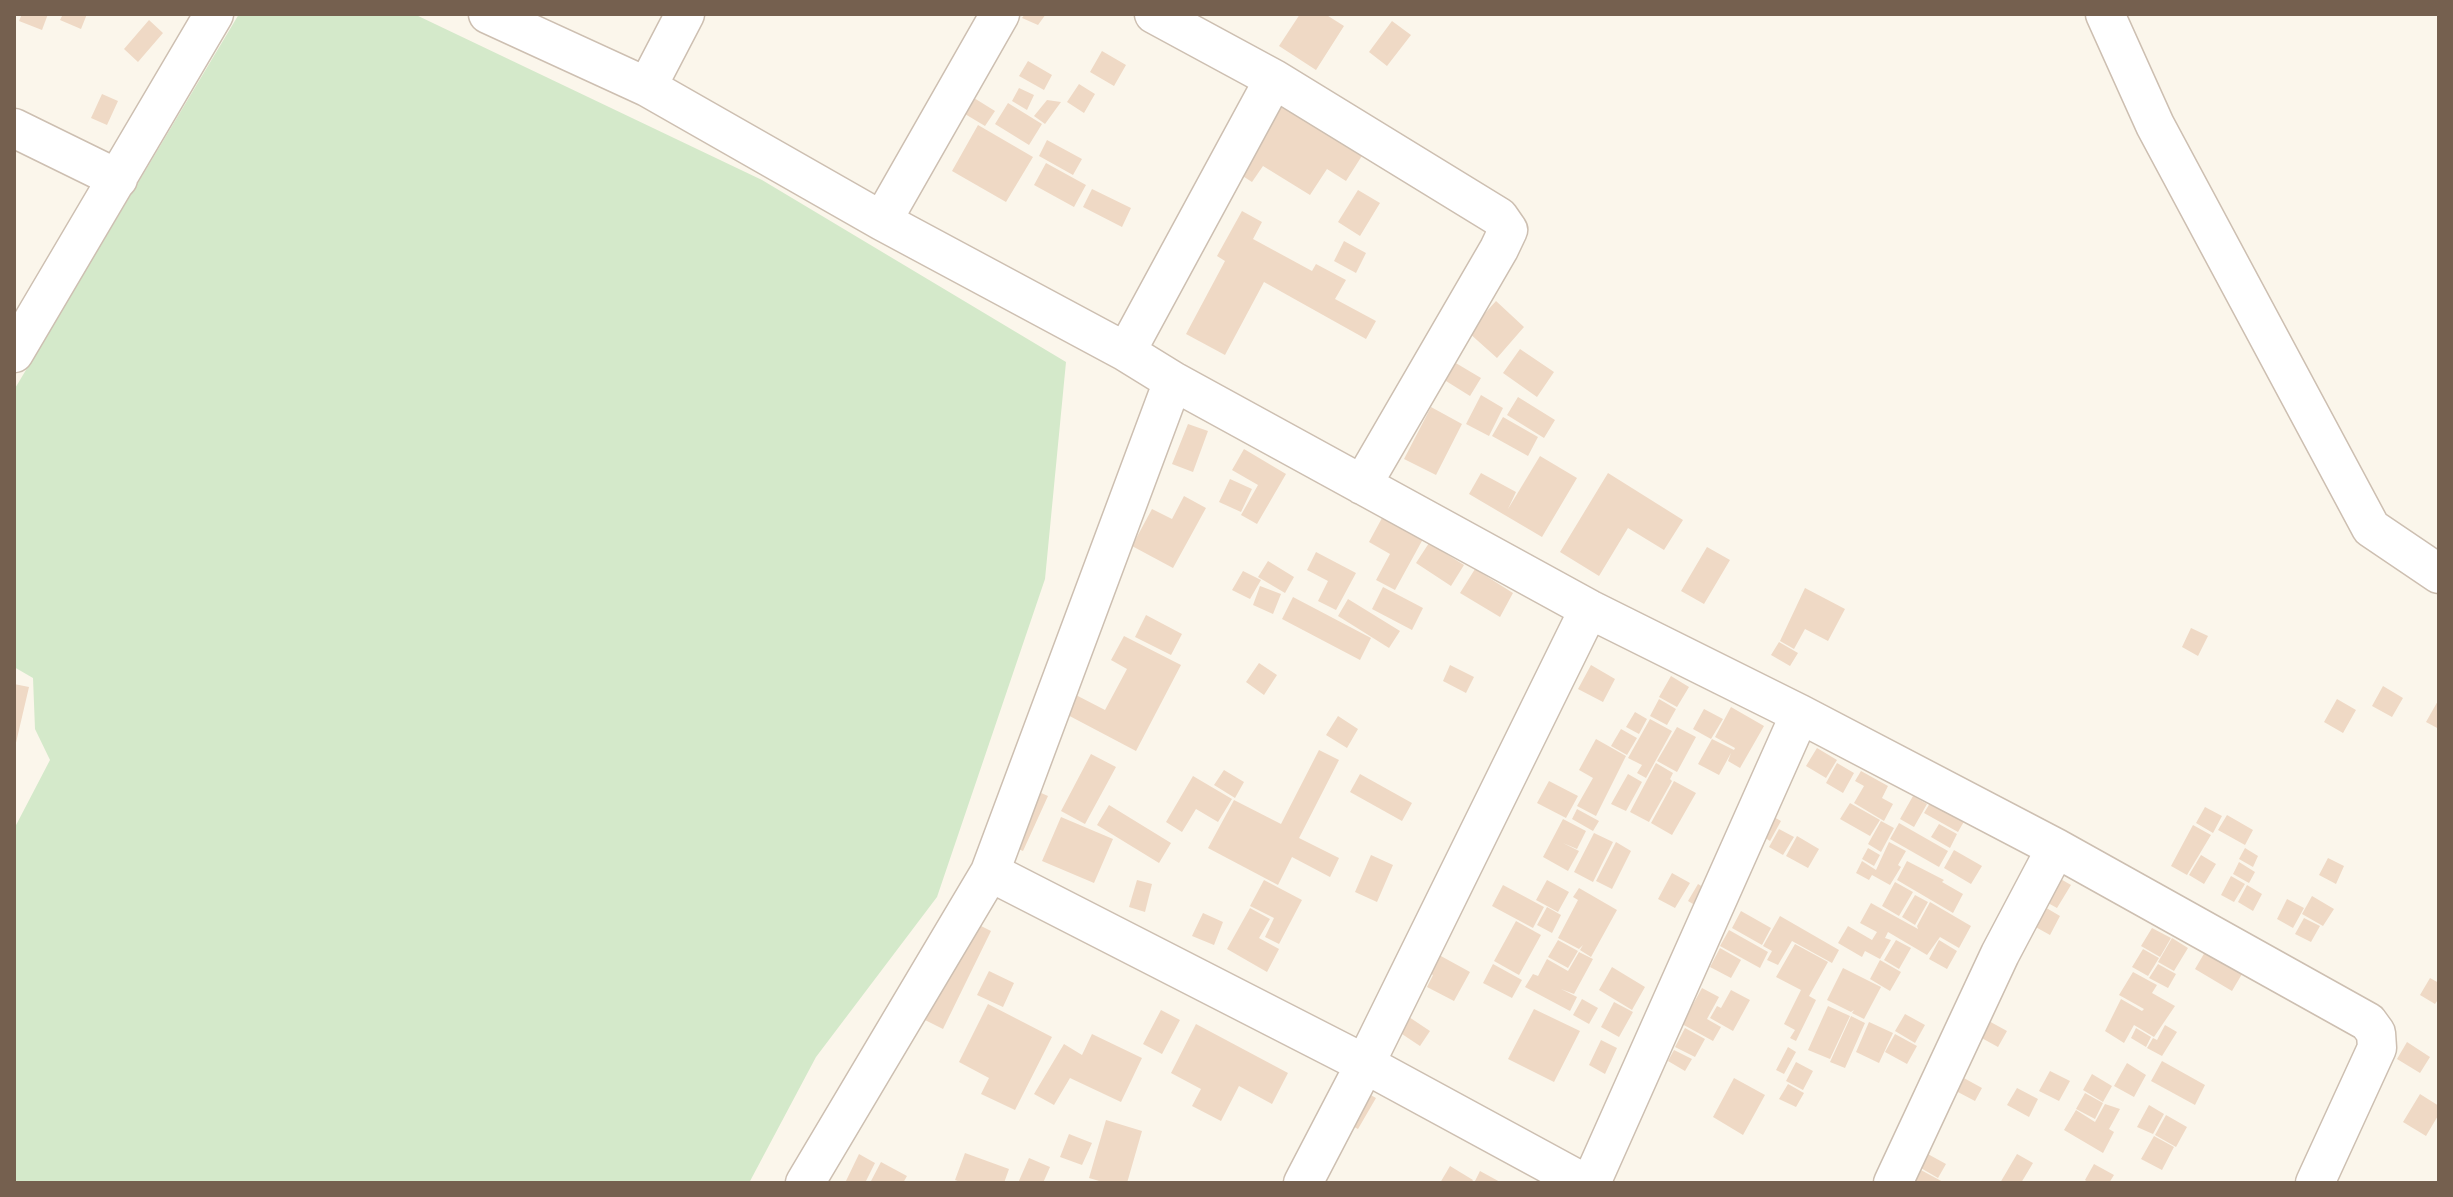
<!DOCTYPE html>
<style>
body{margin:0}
#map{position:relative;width:2453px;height:1197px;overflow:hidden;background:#fbf6eb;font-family:"Golos Text",sans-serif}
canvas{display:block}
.frame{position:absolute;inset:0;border:16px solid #75604f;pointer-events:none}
</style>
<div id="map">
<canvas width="2453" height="1197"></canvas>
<div class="frame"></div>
</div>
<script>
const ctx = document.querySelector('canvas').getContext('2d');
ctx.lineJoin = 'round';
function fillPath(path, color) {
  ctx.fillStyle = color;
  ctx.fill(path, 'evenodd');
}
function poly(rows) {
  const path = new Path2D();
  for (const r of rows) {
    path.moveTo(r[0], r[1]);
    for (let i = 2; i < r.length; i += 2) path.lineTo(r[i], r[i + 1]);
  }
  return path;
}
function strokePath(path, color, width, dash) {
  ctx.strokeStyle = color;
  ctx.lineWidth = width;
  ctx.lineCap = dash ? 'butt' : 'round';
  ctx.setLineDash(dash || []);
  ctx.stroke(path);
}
const green = poly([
 [239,14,414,14,762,180,1066,362,1045,579,937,897,816,1057,749,1183,14,1183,14,829,50,760,35,729,33,678,14,667,14,390]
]);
const building = poly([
 [22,14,48,14,42,30,19,21],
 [63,14,87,14,81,29,60,20],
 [1025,14,1046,14,1038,25,1022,18],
 [1300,14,1325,14,1344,26,1316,70,1279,46],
 [149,20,163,33,138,62,124,49],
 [1392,21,1411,35,1387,66,1369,52],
 [1102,51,1126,65,1114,86,1090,72],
 [1028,61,1052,75,1044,90,1019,76],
 [1258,83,1365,151,1346,181,1327,169,1310,195,1263,166,1252,182,1238,173],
 [1079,84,1095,94,1084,113,1067,102],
 [1019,88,1034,95,1027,110,1012,101],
 [102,94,118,101,107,125,91,118],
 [974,98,995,111,985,126,965,114],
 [1047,100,1061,102,1045,124,1034,116],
 [1008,103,1042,124,1029,145,995,124],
 [978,125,1033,157,1006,202,952,171],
 [1047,140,1082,159,1073,175,1039,156],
 [1046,163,1086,185,1074,207,1034,185],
 [1092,189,1131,208,1122,227,1083,207],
 [1358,190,1380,203,1360,236,1338,222],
 [1242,211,1262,222,1253,239,1312,271,1316,264,1346,280,1335,299,1376,321,1366,339,1264,282,1225,355,1186,334,1225,261,1217,256],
 [1344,241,1366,253,1356,273,1334,261],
 [1496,301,1524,327,1497,358,1468,332],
 [1520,349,1554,372,1537,397,1503,373],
 [1449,359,1481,378,1470,396,1438,376],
 [1481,395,1503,408,1489,436,1466,424],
 [1518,397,1555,420,1544,438,1507,415],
 [1431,407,1462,424,1436,475,1404,459],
 [1503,417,1538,437,1528,456,1492,436],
 [1188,424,1208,431,1193,472,1172,464],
 [1244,449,1286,474,1257,524,1241,515,1258,485,1232,470],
 [1540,456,1577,478,1542,537,1469,494,1481,473,1516,492,1508,509],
 [1608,473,1683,520,1664,550,1628,528,1599,576,1560,552],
 [1230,479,1252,489,1241,512,1219,502],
 [1184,496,1206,508,1173,568,1132,546,1152,509,1172,519],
 [1382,518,1423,539,1395,590,1376,580,1390,554,1369,542],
 [1429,543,1464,565,1451,586,1416,563],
 [1707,547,1730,560,1704,604,1681,591],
 [1316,552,1356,573,1336,610,1318,601,1328,581,1307,570],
 [1268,561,1294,577,1285,593,1258,577],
 [1475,569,1513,593,1500,617,1460,593],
 [1243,571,1261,580,1250,599,1232,590],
 [1260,586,1281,594,1273,614,1253,605],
 [1383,587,1423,608,1412,630,1372,609],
 [1805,588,1845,609,1828,641,1805,629,1794,649,1780,641],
 [1293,597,1371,638,1360,660,1282,619],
 [1348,599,1400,631,1389,648,1338,616],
 [1146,615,1182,634,1171,655,1135,637],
 [2191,628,2208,636,2198,656,2182,647],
 [1124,636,1181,665,1136,751,1062,712,1072,693,1105,710,1127,669,1111,660],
 [1779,642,1798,653,1790,666,1771,655],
 [1259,663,1277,675,1264,695,1246,682],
 [1450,665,1474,677,1466,693,1443,681],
 [1591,665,1615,679,1603,702,1578,689],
 [1671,676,1689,687,1677,707,1659,697],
 [14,684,29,687,15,747,14,746],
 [2383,686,2403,698,2392,717,2372,706],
 [1659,699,1676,709,1667,725,1650,716],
 [2337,699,2356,710,2343,733,2324,722],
 [2439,699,2439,729,2426,722],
 [1731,707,1764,726,1740,768,1728,761,1731,753,1719,775,1698,764,1712,739,1734,750,1735,748,1715,737],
 [1704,709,1723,719,1711,739,1693,729],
 [1635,712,1647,719,1639,734,1626,727],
 [1338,716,1358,729,1347,748,1326,735],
 [1650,719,1672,731,1646,778,1637,773,1642,765,1628,758],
 [1677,727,1696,737,1677,772,1657,761],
 [1621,729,1637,738,1627,755,1611,746],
 [1596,739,1626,756,1596,816,1577,806,1593,778,1579,770],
 [1817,748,1837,760,1826,778,1806,766],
 [1319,750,1339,760,1299,838,1339,858,1330,877,1292,857,1278,885,1208,848,1234,800,1281,824],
 [1091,754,1116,767,1085,824,1061,811],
 [1656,763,1673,773,1670,779,1672,781,1649,822,1630,812],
 [1837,763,1854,773,1843,793,1826,783],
 [1224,770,1244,782,1235,798,1214,785],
 [1861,771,1888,786,1882,798,1893,804,1884,821,1854,803,1864,786,1855,781],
 [1360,774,1412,803,1402,821,1350,792],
 [1628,774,1642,782,1626,811,1611,804],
 [1193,776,1232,799,1218,822,1196,809,1182,832,1166,822],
 [1549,781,1578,796,1566,818,1537,803],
 [1674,781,1696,793,1672,835,1651,823],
 [1023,785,1048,796,1023,851,999,841],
 [1913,796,1927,804,1914,827,1900,819],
 [1933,798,1966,818,1958,832,1924,813],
 [1850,803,1880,820,1870,836,1840,819],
 [1109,805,1171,843,1159,863,1097,825],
 [2205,807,2222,816,2213,833,2196,823],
 [1577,809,1599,821,1593,831,1572,819],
 [2227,815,2253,830,2245,845,2218,830],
 [1772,816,1781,821,1770,841,1761,835],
 [1061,817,1113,839,1094,883,1042,861],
 [1563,819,1586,831,1577,849,1563,843,1579,851,1568,871,1543,857],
 [1881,821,1894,828,1881,852,1868,844],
 [1899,823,1948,851,1939,867,1890,839],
 [1939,824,1957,834,1950,848,1931,837],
 [2193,825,2211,835,2187,875,2171,866],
 [1779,829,1794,837,1783,855,1769,847],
 [1594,833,1613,842,1593,882,1574,872],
 [1797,836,1819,849,1808,868,1786,856],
 [1616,842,1631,851,1612,889,1596,881],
 [1889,842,1906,851,1898,865,1901,867,1890,885,1872,875,1869,880,1856,873,1862,861,1876,870],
 [1868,848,1880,855,1874,866,1862,859],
 [2245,848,2258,856,2253,867,2239,859],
 [1954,850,1982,866,1971,884,1944,868],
 [1371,855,1393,865,1377,902,1355,892],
 [2201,855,2216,864,2204,884,2189,875],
 [2328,858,2344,866,2336,884,2319,875],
 [1907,861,1944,880,1942,882,1963,894,1953,913,1897,880],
 [2239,862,2255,872,2249,883,2233,874],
 [1672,873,1690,883,1675,908,1658,899],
 [2052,874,2071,885,2057,908,2039,898],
 [2231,876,2245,884,2234,902,2221,895],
 [1137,880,1152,884,1145,912,1129,907],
 [1264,880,1302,900,1279,944,1265,937,1274,918,1250,906],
 [1547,880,1569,892,1558,912,1536,900],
 [1895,882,1913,892,1899,916,1882,906],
 [1698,884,1708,890,1698,907,1688,901],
 [1503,885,1544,907,1533,928,1492,906],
 [2247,885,2262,894,2253,911,2238,902],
 [1579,888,1617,910,1591,957,1580,950,1583,945,1579,949,1558,938,1578,900,1573,897],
 [1915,895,1928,902,1915,925,1902,917],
 [2312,896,2334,909,2323,926,2302,914],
 [2287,899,2304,908,2293,928,2277,919],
 [1930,902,1971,926,1959,948,1940,937,1927,955,1888,932,1885,938,1891,940,1880,959,1865,951,1862,957,1838,943,1848,926,1872,940,1877,932,1860,923,1871,903,1918,929,1917,926],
 [2043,906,2060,916,2050,935,2032,925],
 [1547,907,1561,915,1552,933,1537,925],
 [1250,908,1270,919,1259,938,1279,949,1267,972,1227,949],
 [1741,911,1771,928,1762,945,1732,928],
 [1203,913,1223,922,1214,945,1192,936],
 [1780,916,1839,950,1832,963,1792,941,1778,965,1767,960,1772,951,1763,946],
 [2304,918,2320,926,2311,942,2295,934],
 [969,920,991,931,943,1029,921,1018],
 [1516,921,1541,935,1519,975,1494,961],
 [2152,928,2171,938,2160,957,2141,946],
 [1729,930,1768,952,1760,968,1720,946],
 [2172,938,2188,948,2174,971,2158,962],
 [1558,940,1578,951,1568,968,1548,957],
 [1896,940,1911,948,1899,969,1884,960],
 [1939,940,1957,951,1947,969,1929,959],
 [1419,944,1470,972,1454,1001,1427,987,1433,975,1409,962],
 [1795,944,1828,962,1809,996,1816,1000,1796,1041,1790,1038,1795,1030,1784,1024,1801,990,1776,977],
 [1720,948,1741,960,1731,978,1710,967],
 [2143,949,2159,958,2148,976,2132,967],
 [1579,952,1593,959,1574,994,1561,989,1577,997,1570,1011,1525,987,1533,974,1538,976,1547,959,1568,971],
 [2205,952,2242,974,2232,991,2195,969],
 [1880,960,1901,972,1890,991,1870,979],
 [1493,964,1522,980,1512,998,1483,983],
 [2158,964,2176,974,2168,988,2149,978],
 [1612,967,1645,987,1632,1010,1599,990],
 [1843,968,1881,987,1864,1019,1852,1013,1854,1010,1851,1012,1827,1000],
 [989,971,1014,983,1003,1007,977,995],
 [2133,972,2157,985,2152,993,2175,1006,2154,1037,2134,1025,2124,1043,2105,1031,2121,999,2142,1011,2144,1009,2119,995],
 [2430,978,2439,983,2439,998,2435,1004,2420,995],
 [1702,988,1719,997,1707,1019,1721,1027,1713,1041,1682,1024],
 [1731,990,1750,1000,1733,1031,1710,1018,1717,1006,1721,1008],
 [1582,999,1598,1008,1589,1024,1573,1015],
 [1614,1002,1633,1012,1619,1037,1601,1027],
 [988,1004,1052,1037,1015,1110,981,1094,989,1078,959,1062],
 [1828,1006,1850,1016,1830,1059,1808,1050],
 [1534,1009,1580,1031,1554,1082,1508,1059],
 [1161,1010,1180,1020,1162,1054,1143,1044],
 [1905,1014,1925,1025,1915,1043,1895,1031],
 [1851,1016,1865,1023,1845,1068,1830,1062],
 [1409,1017,1430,1031,1420,1046,1399,1032],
 [1987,1020,2007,1031,1998,1047,1978,1036],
 [1869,1022,1893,1033,1879,1063,1856,1052],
 [1196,1024,1288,1073,1272,1104,1239,1086,1221,1121,1192,1106,1201,1089,1171,1073],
 [2165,1025,2177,1032,2162,1056,2147,1048,2153,1038,2157,1040],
 [1685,1028,1705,1039,1695,1057,1675,1047],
 [2136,1028,2151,1037,2146,1047,2131,1038],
 [1092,1034,1142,1058,1121,1102,1070,1078,1054,1105,1034,1094,1064,1044,1082,1055],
 [1895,1034,1917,1046,1907,1064,1885,1052],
 [1601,1040,1617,1048,1605,1074,1589,1065],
 [2407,1042,2430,1057,2420,1073,2397,1059],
 [1788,1047,1796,1052,1784,1074,1776,1070],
 [1674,1050,1692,1059,1685,1071,1668,1061],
 [2162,1061,2205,1085,2195,1105,2151,1081],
 [1796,1062,1813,1071,1803,1090,1786,1081],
 [2127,1063,2146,1075,2134,1097,2114,1086],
 [2050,1071,2070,1081,2059,1101,2039,1091],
 [2092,1074,2112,1086,2103,1102,2083,1090],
 [1962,1077,1982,1088,1975,1101,1954,1090],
 [1734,1078,1765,1095,1743,1135,1713,1117],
 [1788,1084,1804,1093,1796,1107,1779,1099],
 [1356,1087,1376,1098,1358,1129,1339,1119],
 [2017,1088,2038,1099,2029,1117,2007,1105],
 [2085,1093,2103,1103,2095,1119,2076,1109],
 [2420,1094,2439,1106,2439,1114,2426,1136,2403,1122],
 [2105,1104,2120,1109,2109,1129,2114,1132,2103,1153,2064,1130,2076,1110,2095,1122],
 [2149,1105,2164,1114,2153,1134,2137,1127],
 [2166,1115,2187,1127,2176,1147,2155,1135],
 [1106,1120,1142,1131,1127,1183,1106,1183,1089,1178],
 [1069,1134,1092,1143,1082,1165,1060,1157],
 [2154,1136,2174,1147,2162,1170,2141,1159],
 [965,1153,1009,1169,1004,1183,963,1183,955,1180],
 [1926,1153,1946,1164,1938,1178,1919,1167],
 [859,1154,875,1163,865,1183,845,1183],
 [2017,1154,2033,1163,2021,1183,2000,1183],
 [1029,1158,1050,1167,1043,1183,1018,1183],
 [881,1162,907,1176,903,1183,875,1183,871,1181],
 [2094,1164,2114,1175,2109,1183,2089,1183,2085,1180],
 [1450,1166,1473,1180,1471,1183,1440,1183],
 [1919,1169,1945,1183,1911,1183],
 [1480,1171,1502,1183,1474,1183]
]);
const minor = poly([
 [488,14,647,87,882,221,1126,352,1173,381,1589,609,1800,714,2056,848,2368,1022,2376,1033,2377,1048,2315,1183],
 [1154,14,1274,79,1499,217,1508,230,1499,249,1362,485],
 [2105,14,2155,125,2371,528,2439,574],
 [647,87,685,14],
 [14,128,118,179],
 [882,221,1000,14],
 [1126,352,1274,79],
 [14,353,214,14],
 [990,872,1365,1064,1584,1183],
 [805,1183,990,872,1173,381],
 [1303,1183,1365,1064,1589,609],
 [1591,1183,1800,714],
 [1893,1183,2000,954,2056,848]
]);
fillPath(green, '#d4e9ca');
fillPath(building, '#efd9c5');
strokePath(minor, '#cdbfb1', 41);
strokePath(minor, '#fff', 38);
</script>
